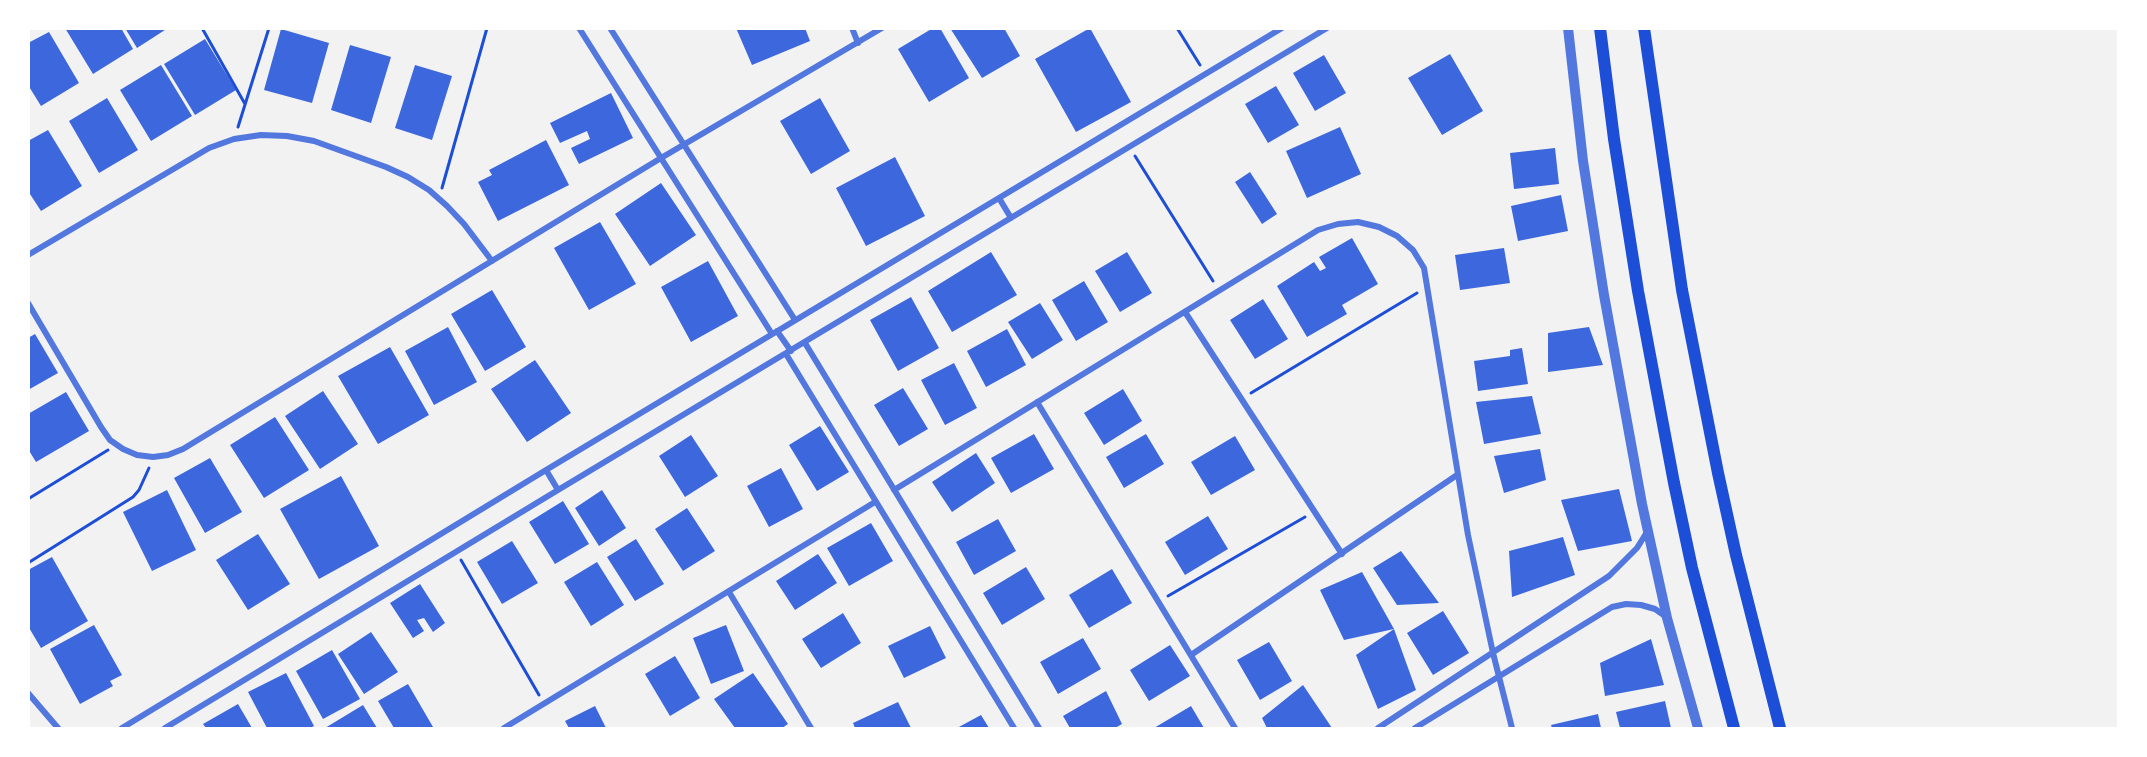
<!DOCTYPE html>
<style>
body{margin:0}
#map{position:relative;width:2147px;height:757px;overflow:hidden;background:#f2f2f2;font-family:"Work Sans",sans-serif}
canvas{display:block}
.frame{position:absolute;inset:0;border:30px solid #fff;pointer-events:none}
</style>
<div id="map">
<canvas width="2147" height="757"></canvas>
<div class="frame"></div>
</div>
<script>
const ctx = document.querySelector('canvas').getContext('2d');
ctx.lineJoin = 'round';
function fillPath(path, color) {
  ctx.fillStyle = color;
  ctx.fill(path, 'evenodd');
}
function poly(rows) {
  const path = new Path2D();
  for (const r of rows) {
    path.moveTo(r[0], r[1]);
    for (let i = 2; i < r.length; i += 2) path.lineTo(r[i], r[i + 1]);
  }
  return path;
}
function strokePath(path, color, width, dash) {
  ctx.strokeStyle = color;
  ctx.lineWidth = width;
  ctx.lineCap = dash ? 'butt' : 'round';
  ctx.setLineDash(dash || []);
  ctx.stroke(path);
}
const building = poly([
 [65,28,121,28,133,49,93,74],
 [125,28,168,28,137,48],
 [736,28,805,28,810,41,752,65],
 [933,28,940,28,969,78,929,102,898,49],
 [950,28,1004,28,1020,56,982,78],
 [1090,28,1131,102,1076,132,1035,59],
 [281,29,329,43,312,103,264,90],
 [49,32,79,83,41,106,28,85,28,43],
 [205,39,236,90,195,115,164,64],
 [350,45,391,57,371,123,331,110],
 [1450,54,1483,111,1442,135,1408,78],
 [1324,55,1346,93,1315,111,1293,73],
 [161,65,192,116,151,141,120,90],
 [415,65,452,76,432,140,395,128],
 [1276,86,1299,125,1268,143,1245,104],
 [611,93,633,138,579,164,571,148,590,139,587,131,560,143,550,123],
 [107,98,138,150,99,173,69,121],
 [820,98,850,151,811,174,780,121],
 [1340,127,1361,174,1307,198,1286,151],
 [48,130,82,186,41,211,28,191,28,141],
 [546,140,569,185,498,221,478,182,492,175,489,170],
 [1555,148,1559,184,1514,189,1510,153],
 [895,157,925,216,866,246,836,188],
 [1250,172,1277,214,1262,224,1235,182],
 [661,183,696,235,650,266,615,214],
 [1561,195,1568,231,1518,241,1511,206],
 [600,222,636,284,589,310,554,248],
 [1352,238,1378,284,1342,305,1347,314,1307,337,1277,286,1314,262,1320,271,1326,268,1319,257],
 [1504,248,1510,283,1460,290,1455,255],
 [991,252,1017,295,952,332,928,291],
 [1127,252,1152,293,1120,312,1095,271],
 [708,261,738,316,691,342,661,287],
 [1084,281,1108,322,1076,341,1052,300],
 [492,290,526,347,485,371,451,314],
 [911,297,939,348,898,371,870,320],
 [1263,299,1288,339,1255,359,1230,320],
 [1040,303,1063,340,1032,359,1008,322],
 [448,327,477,382,434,405,405,351],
 [1589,327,1603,365,1548,372,1548,333],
 [1007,329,1026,365,986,387,967,351],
 [35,334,58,373,28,390,28,338],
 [390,347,429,415,378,444,338,376],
 [1522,348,1528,384,1478,391,1474,361,1510,356,1510,350],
 [535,360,571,413,527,442,491,389],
 [954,363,977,408,945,425,921,380],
 [903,388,928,429,899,446,874,405],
 [1123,389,1142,421,1104,445,1084,413],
 [323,391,358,444,320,469,285,416],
 [66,392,89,431,36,462,28,449,28,414],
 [1532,396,1541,434,1484,444,1476,402],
 [275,417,309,470,264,498,230,445],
 [820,426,849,472,817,491,789,445],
 [1034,434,1054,469,1011,493,991,458],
 [1146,434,1164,464,1124,488,1106,457],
 [691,435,718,476,685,497,659,456],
 [1235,436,1255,470,1211,495,1191,462],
 [1540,449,1546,480,1504,493,1494,456],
 [976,453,995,483,952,512,932,482],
 [210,458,242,512,205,533,174,478],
 [781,468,803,509,769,527,747,486],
 [341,476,379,546,319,579,280,509],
 [1619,489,1632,541,1578,551,1561,500],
 [167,490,196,550,152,571,123,512],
 [602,490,626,528,599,546,575,508],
 [563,501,589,544,555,564,529,522],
 [687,508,715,551,683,571,655,529],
 [1208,516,1228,549,1185,575,1165,542],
 [998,519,1016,551,974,575,956,542],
 [871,523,893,561,849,586,827,548],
 [258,534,290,584,248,610,216,560],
 [1563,537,1575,575,1512,597,1509,551],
 [636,539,664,584,635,601,607,557],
 [512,541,538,583,502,604,477,562],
 [1401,551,1439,603,1397,605,1373,568],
 [818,554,837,583,795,610,776,581],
 [52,557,88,621,41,648,28,626,28,570],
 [597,562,624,605,591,626,564,582],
 [1026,567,1045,599,1002,625,983,593],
 [1112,569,1132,603,1089,628,1069,595],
 [1362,572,1394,629,1344,640,1320,590],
 [420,584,445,623,433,632,424,618,417,620,424,631,413,638,390,603],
 [1443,611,1469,653,1433,675,1407,633],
 [843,613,861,643,821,668,802,639],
 [94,625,122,675,110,681,113,686,80,704,50,649],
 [726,625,744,671,711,684,693,638],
 [930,626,946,658,904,678,888,646],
 [1394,629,1416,690,1378,709,1356,655],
 [371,632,398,672,364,694,338,654],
 [1083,638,1101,669,1058,694,1040,662],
 [1651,639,1664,685,1605,696,1600,663],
 [1269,642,1292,681,1260,700,1237,660],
 [1170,645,1190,676,1149,701,1130,670],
 [332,650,360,699,323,719,296,671],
 [675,656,700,698,670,716,645,674],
 [286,673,314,726,310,728,267,728,248,692],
 [753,673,788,724,782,728,735,728,714,699],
 [408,684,433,727,429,728,394,728,378,701],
 [1303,685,1332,728,1267,728,1262,718],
 [1106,691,1122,724,1115,728,1070,728,1063,716],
 [1665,701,1671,728,1620,728,1616,712],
 [898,702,911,728,855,728,853,723],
 [238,704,252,728,206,728,203,724],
 [363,705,377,728,325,728],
 [595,706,606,728,569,728,565,721],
 [1191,706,1204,728,1154,728],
 [1598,714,1601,728,1552,728,1551,725],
 [981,715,989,728,957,728]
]);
const path = poly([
 [202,28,245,104],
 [1177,28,1200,65],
 [238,127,269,28],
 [1135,156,1213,281],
 [442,188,487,28],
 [1251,393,1417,293],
 [28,499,108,450],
 [461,560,539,695],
 [28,563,133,497,139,490,149,468],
 [1168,596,1305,517]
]);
const minor = poly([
 [579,28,772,334],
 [610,28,795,320],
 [852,28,858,43],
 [999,198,1011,218],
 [28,255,209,148,234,139,261,135,287,136,314,141,386,167,408,177,429,190,447,206,464,224,492,261],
 [28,303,101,427,110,440,123,449,137,455,153,457,168,455,183,449,661,158,882,28],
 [1185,312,1342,554],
 [777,331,791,351],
 [805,343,1039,728],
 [786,354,1014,728],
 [1037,402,1235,728],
 [546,470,558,490],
 [894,490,1318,230,1338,224,1358,222,1379,227,1397,236,1413,250,1424,268,1468,535,1493,653,1512,728],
 [729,592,811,728],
 [1191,655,1457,475],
 [28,693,58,728],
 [122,728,546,470,1282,28],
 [165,728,558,490,1327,28],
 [504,728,875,502],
 [1378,728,1609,576,1637,548,1647,532],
 [1415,728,1612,607,1626,604,1641,605,1655,609,1665,616]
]);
const tertiary = poly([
 [1568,28,1583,161,1604,295,1642,504,1667,618,1698,728]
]);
const secondary = poly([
 [1600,28,1614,139,1638,291,1674,483,1692,568,1734,728],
 [1644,28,1682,290,1718,473,1736,555,1780,728]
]);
fillPath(building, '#3d67dc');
strokePath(path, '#1d4ed8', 3);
strokePath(minor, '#5277de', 6);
strokePath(tertiary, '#5277de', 10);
strokePath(secondary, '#1d4ed8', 12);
</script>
